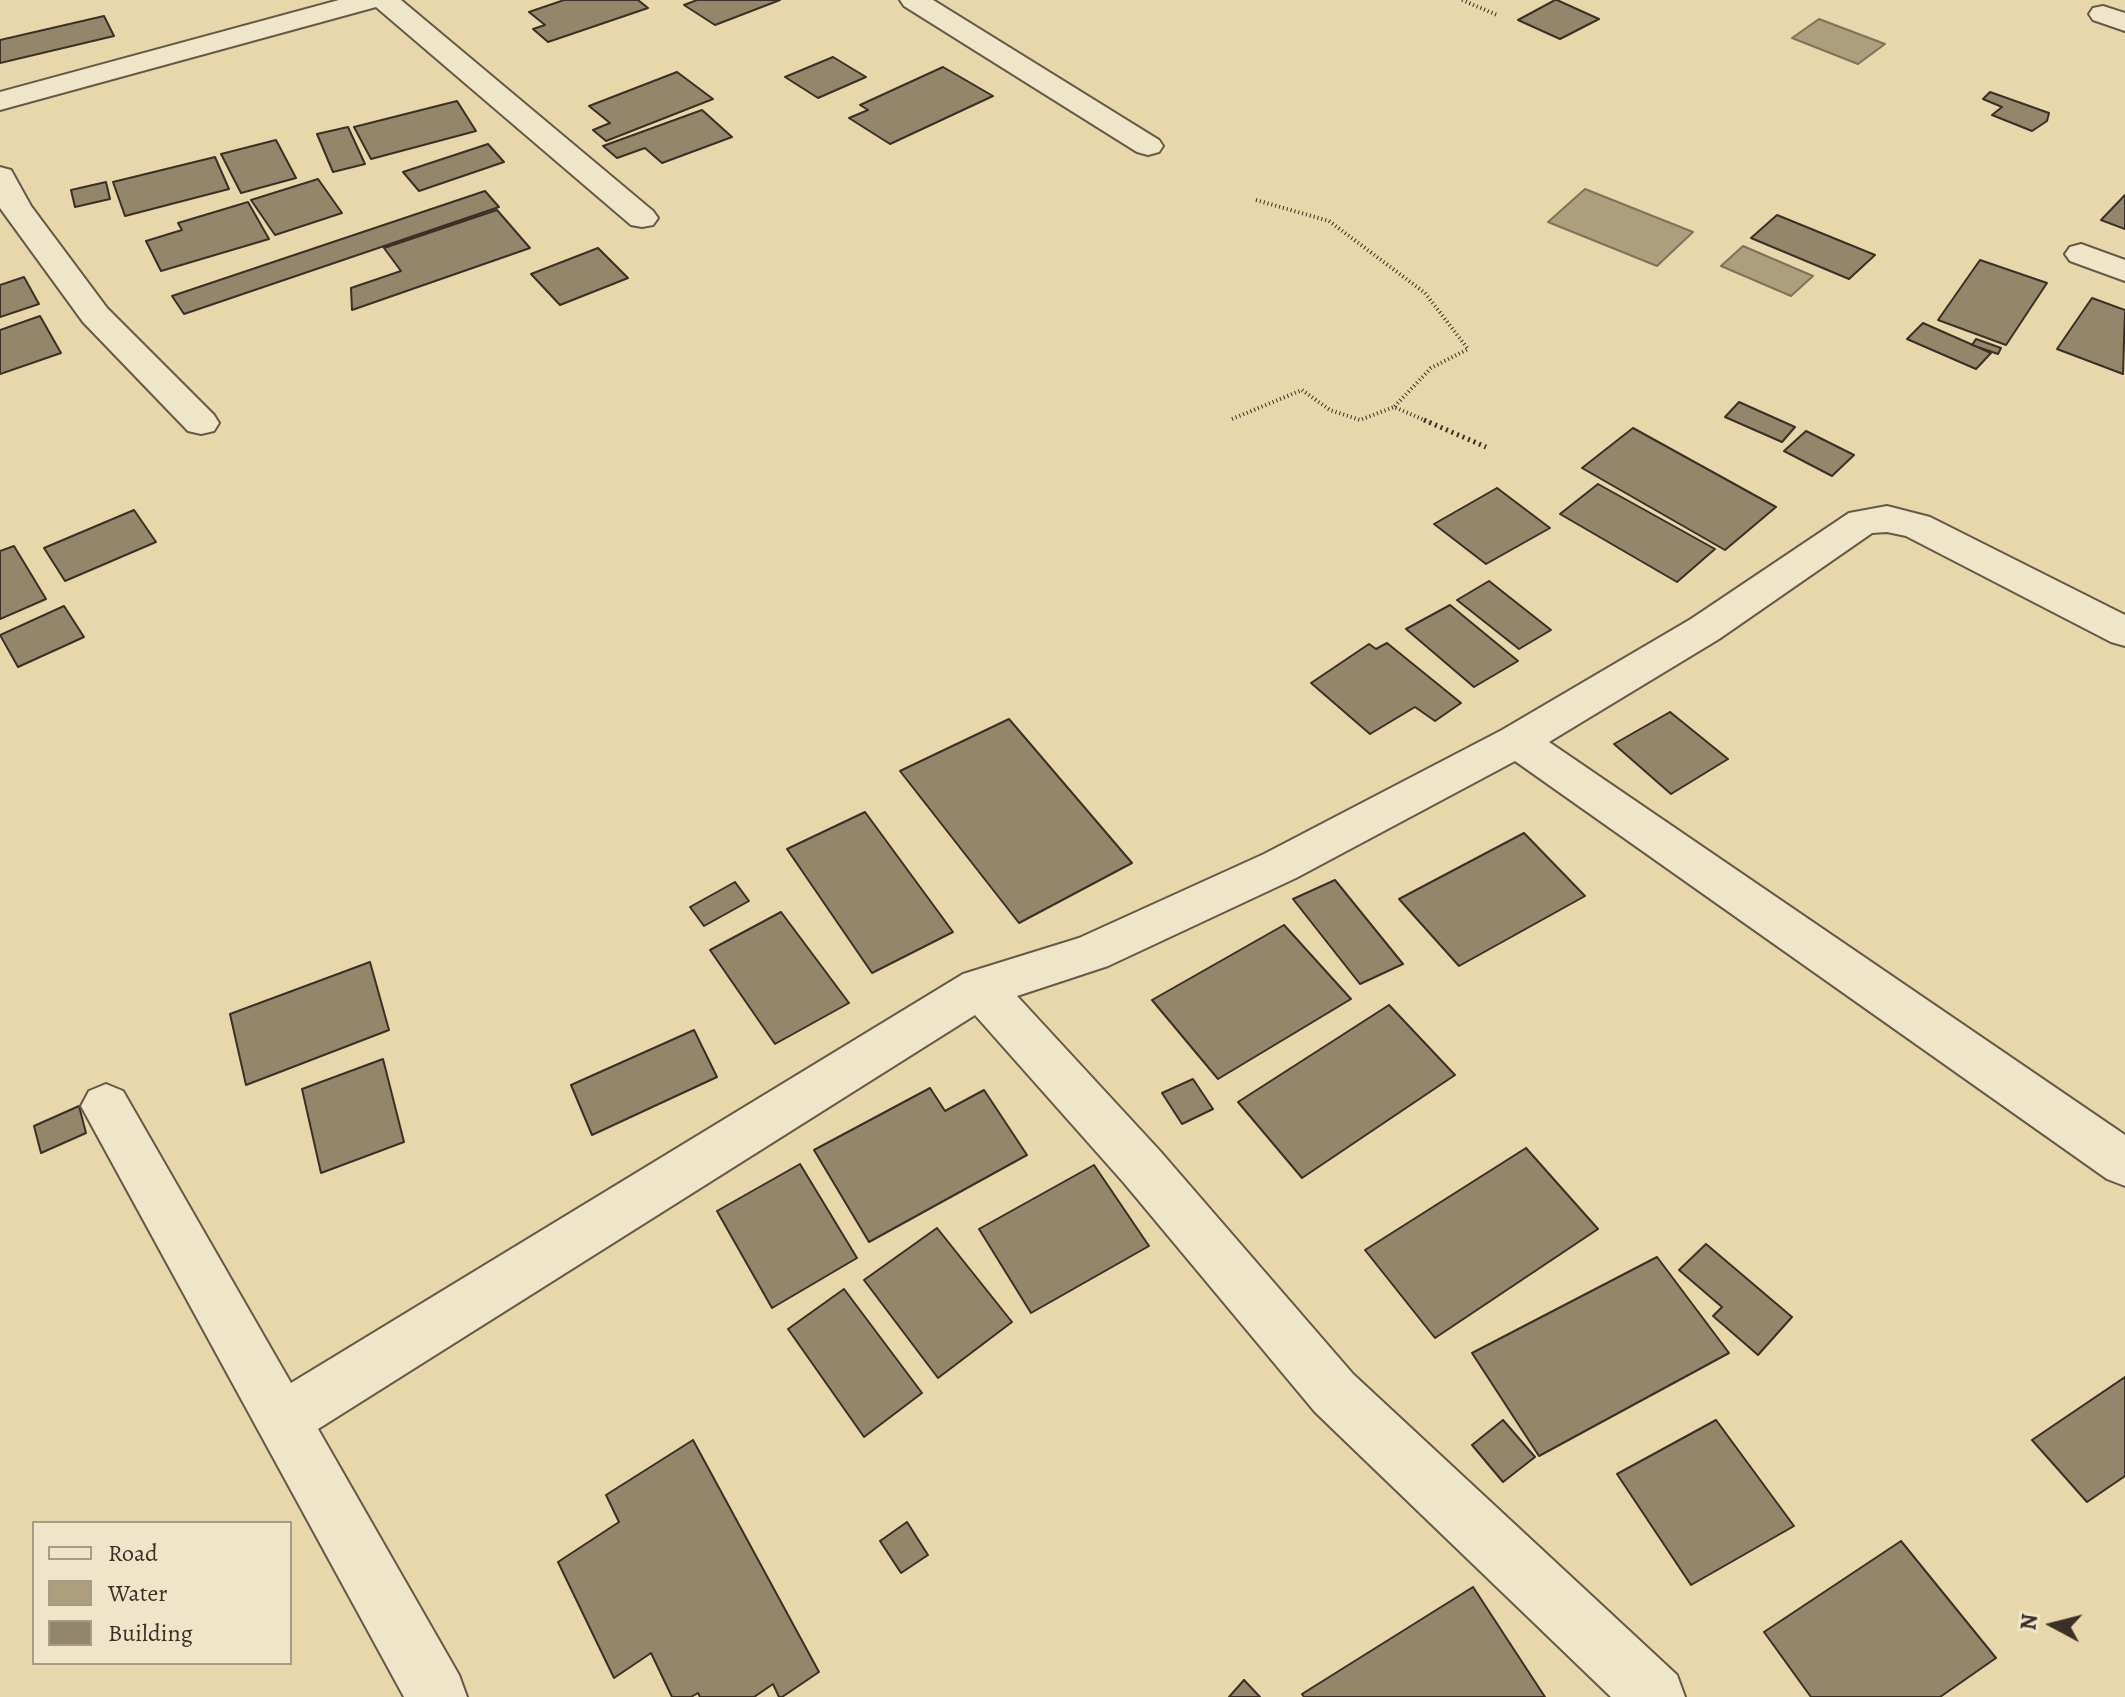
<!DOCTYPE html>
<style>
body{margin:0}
#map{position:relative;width:2125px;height:1697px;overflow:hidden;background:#e7d7aa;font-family:Alegreya,serif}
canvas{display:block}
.legend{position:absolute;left:32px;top:1521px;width:260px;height:144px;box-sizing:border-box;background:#efe5c8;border:2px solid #a79c87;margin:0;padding:10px 14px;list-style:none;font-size:24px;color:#3b2f26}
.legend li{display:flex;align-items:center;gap:16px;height:40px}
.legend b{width:40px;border:2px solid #a79c87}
.north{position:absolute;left:2013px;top:1585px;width:80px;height:80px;-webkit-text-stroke:6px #efe5c8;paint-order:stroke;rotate:277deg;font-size:22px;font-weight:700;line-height:32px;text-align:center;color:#3b2f26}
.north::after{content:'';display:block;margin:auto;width:28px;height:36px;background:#3b2f26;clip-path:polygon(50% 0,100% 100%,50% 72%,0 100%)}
</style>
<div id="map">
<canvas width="2125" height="1697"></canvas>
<ul class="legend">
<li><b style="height:10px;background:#efe5c8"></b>Road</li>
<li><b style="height:22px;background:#ad9e7d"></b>Water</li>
<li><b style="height:22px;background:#94866b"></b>Building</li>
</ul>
<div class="north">N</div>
</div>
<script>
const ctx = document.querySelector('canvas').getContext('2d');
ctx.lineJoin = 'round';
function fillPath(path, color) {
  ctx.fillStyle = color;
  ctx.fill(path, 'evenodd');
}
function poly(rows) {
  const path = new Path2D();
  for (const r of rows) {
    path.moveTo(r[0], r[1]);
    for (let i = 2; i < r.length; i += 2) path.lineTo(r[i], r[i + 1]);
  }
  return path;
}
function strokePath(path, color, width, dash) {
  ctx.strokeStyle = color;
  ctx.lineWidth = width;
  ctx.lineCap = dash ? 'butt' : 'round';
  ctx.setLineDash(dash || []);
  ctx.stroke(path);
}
const water = poly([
 [1819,19,1885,44,1858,64,1792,38,1819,19],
 [1585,189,1693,232,1657,266,1548,222,1585,189],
 [1743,246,1813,276,1791,296,1721,266,1743,246]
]);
const building = poly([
 [564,0,638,0,648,8,548,42,533,29,545,25,529,12,564,0],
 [697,0,780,0,715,25,684,5,697,0],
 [1555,0,1557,0,1599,19,1560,39,1518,20,1555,0],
 [104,16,114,36,0,63,0,40,104,16],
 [833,57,866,77,818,98,785,77,833,57],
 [943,67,993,96,890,144,849,118,868,110,860,105,943,67],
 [677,72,713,99,606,141,593,130,610,123,589,106,677,72],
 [1990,92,2049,113,2047,121,2032,131,1992,115,2002,107,1983,99,1990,92],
 [457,101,476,131,371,159,354,127,457,101],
 [702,110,732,137,662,163,645,148,617,158,603,146,702,110],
 [348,127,365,164,333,172,317,134,348,127],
 [276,140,296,178,241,193,221,154,276,140],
 [488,144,504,162,419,191,403,172,488,144],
 [215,157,229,189,125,216,113,182,215,157],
 [318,179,342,213,275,235,251,200,318,179],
 [106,182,110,199,75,207,71,190,106,182],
 [485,191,499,207,184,314,172,296,485,191],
 [2125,195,2125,229,2101,220,2125,195],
 [248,202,269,239,161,271,146,241,182,230,178,223,248,202],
 [497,210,530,248,352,310,351,288,401,271,384,248,497,210],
 [1777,215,1875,255,1849,279,1751,238,1777,215],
 [598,248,628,278,560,305,531,274,598,248],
 [1980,260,2047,283,2006,345,1938,320,1980,260],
 [24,277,39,304,0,317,0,285,24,277],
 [2092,298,2125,310,2123,374,2057,349,2092,298],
 [40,316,61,353,0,374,0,330,40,316],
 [1923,323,1991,353,1976,369,1907,339,1923,323],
 [1976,339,2001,348,1998,354,1972,345,1976,339],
 [1739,402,1795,427,1782,442,1725,417,1739,402],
 [1633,428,1776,507,1725,550,1582,468,1633,428],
 [1806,431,1854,455,1832,476,1784,451,1806,431],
 [1598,484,1715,549,1677,582,1560,514,1598,484],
 [1497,488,1550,528,1486,564,1434,524,1497,488],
 [134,510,156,542,65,581,44,548,134,510],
 [14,546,46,599,0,619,0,551,14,546],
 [1489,581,1551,630,1519,649,1457,600,1489,581],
 [1450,605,1518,661,1474,687,1406,629,1450,605],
 [64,606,84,637,18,667,0,635,64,606],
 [1387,643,1461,703,1435,721,1415,707,1370,734,1311,683,1369,644,1376,649,1387,643],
 [1670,712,1728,759,1671,794,1614,744,1670,712],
 [1009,719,1132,863,1019,923,900,771,1009,719],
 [865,812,953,932,872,973,787,849,865,812],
 [1524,833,1585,896,1459,966,1399,899,1524,833],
 [1335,880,1403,964,1360,984,1293,899,1335,880],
 [735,882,749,901,704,926,690,907,735,882],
 [781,912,849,1003,775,1044,710,950,781,912],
 [1284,925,1351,999,1218,1079,1152,1000,1284,925],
 [370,962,389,1030,246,1085,230,1014,370,962],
 [1389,1005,1455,1075,1302,1178,1238,1102,1389,1005],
 [694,1030,717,1077,592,1135,571,1085,694,1030],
 [383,1059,404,1142,321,1173,302,1089,383,1059],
 [1193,1079,1213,1109,1182,1124,1162,1093,1193,1079],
 [930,1088,945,1111,984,1090,1027,1155,869,1242,814,1150,930,1088],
 [79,1106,86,1133,41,1153,34,1126,79,1106],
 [1526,1148,1598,1229,1435,1338,1365,1250,1526,1148],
 [800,1164,857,1258,772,1308,717,1211,800,1164],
 [1094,1165,1149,1246,1031,1313,979,1229,1094,1165],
 [937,1228,1012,1322,938,1378,864,1280,937,1228],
 [1706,1244,1792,1317,1758,1355,1713,1316,1722,1307,1679,1270,1706,1244],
 [1657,1257,1729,1353,1539,1456,1472,1353,1657,1257],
 [844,1289,922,1393,864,1437,788,1329,844,1289],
 [2125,1377,2125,1476,2087,1502,2032,1440,2125,1377],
 [1503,1420,1535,1457,1503,1482,1472,1445,1503,1420],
 [1716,1420,1794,1526,1691,1585,1617,1474,1716,1420],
 [693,1440,819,1672,782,1697,779,1697,773,1684,754,1697,700,1697,698,1693,691,1697,672,1697,651,1653,614,1678,558,1562,619,1522,606,1495,693,1440],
 [907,1522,928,1555,901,1573,880,1541,907,1522],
 [1901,1541,1996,1658,1940,1697,1811,1697,1764,1632,1901,1541],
 [1473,1587,1545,1697,1304,1697,1302,1694,1473,1587],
 [1244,1680,1260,1697,1229,1697,1244,1680]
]);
const pathFar1 = poly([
 [1462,0,1497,15],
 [1256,200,1329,221,1425,293,1468,349,1431,368,1394,407],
 [1232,419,1302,390,1330,410,1360,420,1394,407,1429,422]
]);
const path = poly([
 [1424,420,1486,447]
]);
const street = poly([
 [339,0,401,0,653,211,658,218,653,225,642,227,631,225,376,7,0,110,0,92,339,0],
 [900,0,933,0,1159,140,1163,146,1159,152,1148,155,1137,152,904,6,900,0],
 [2103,6,2125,13,2125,31,2093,20,2089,14,2093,8,2103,6],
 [0,167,11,170,31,206,107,308,214,415,219,423,214,431,201,434,188,431,83,322,0,208,0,167],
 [2081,244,2125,260,2125,281,2070,261,2065,254,2070,247,2081,244],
 [1887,506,1930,517,2125,615,2125,646,2111,642,1906,536,1887,532,1872,533,1719,639,1549,742,2125,1135,2125,1186,2107,1179,1515,761,1296,878,1108,966,1017,996,1160,1151,1353,1374,1677,1675,1685,1697,1611,1697,1315,1412,1124,1183,975,1015,318,1429,459,1675,467,1697,404,1697,81,1106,89,1091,106,1084,123,1091,291,1383,963,974,1079,938,1264,854,1502,730,1691,619,1849,513,1887,506]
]);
fillPath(water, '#ad9e7d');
strokePath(water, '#7f725a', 2);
fillPath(building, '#94866b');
strokePath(building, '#3b2f26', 2);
strokePath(street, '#665947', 4);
strokePath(pathFar1, '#3b2f26', 4, [1, 3]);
strokePath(path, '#3b2f26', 5, [2, 4]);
fillPath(street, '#efe5c8');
</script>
